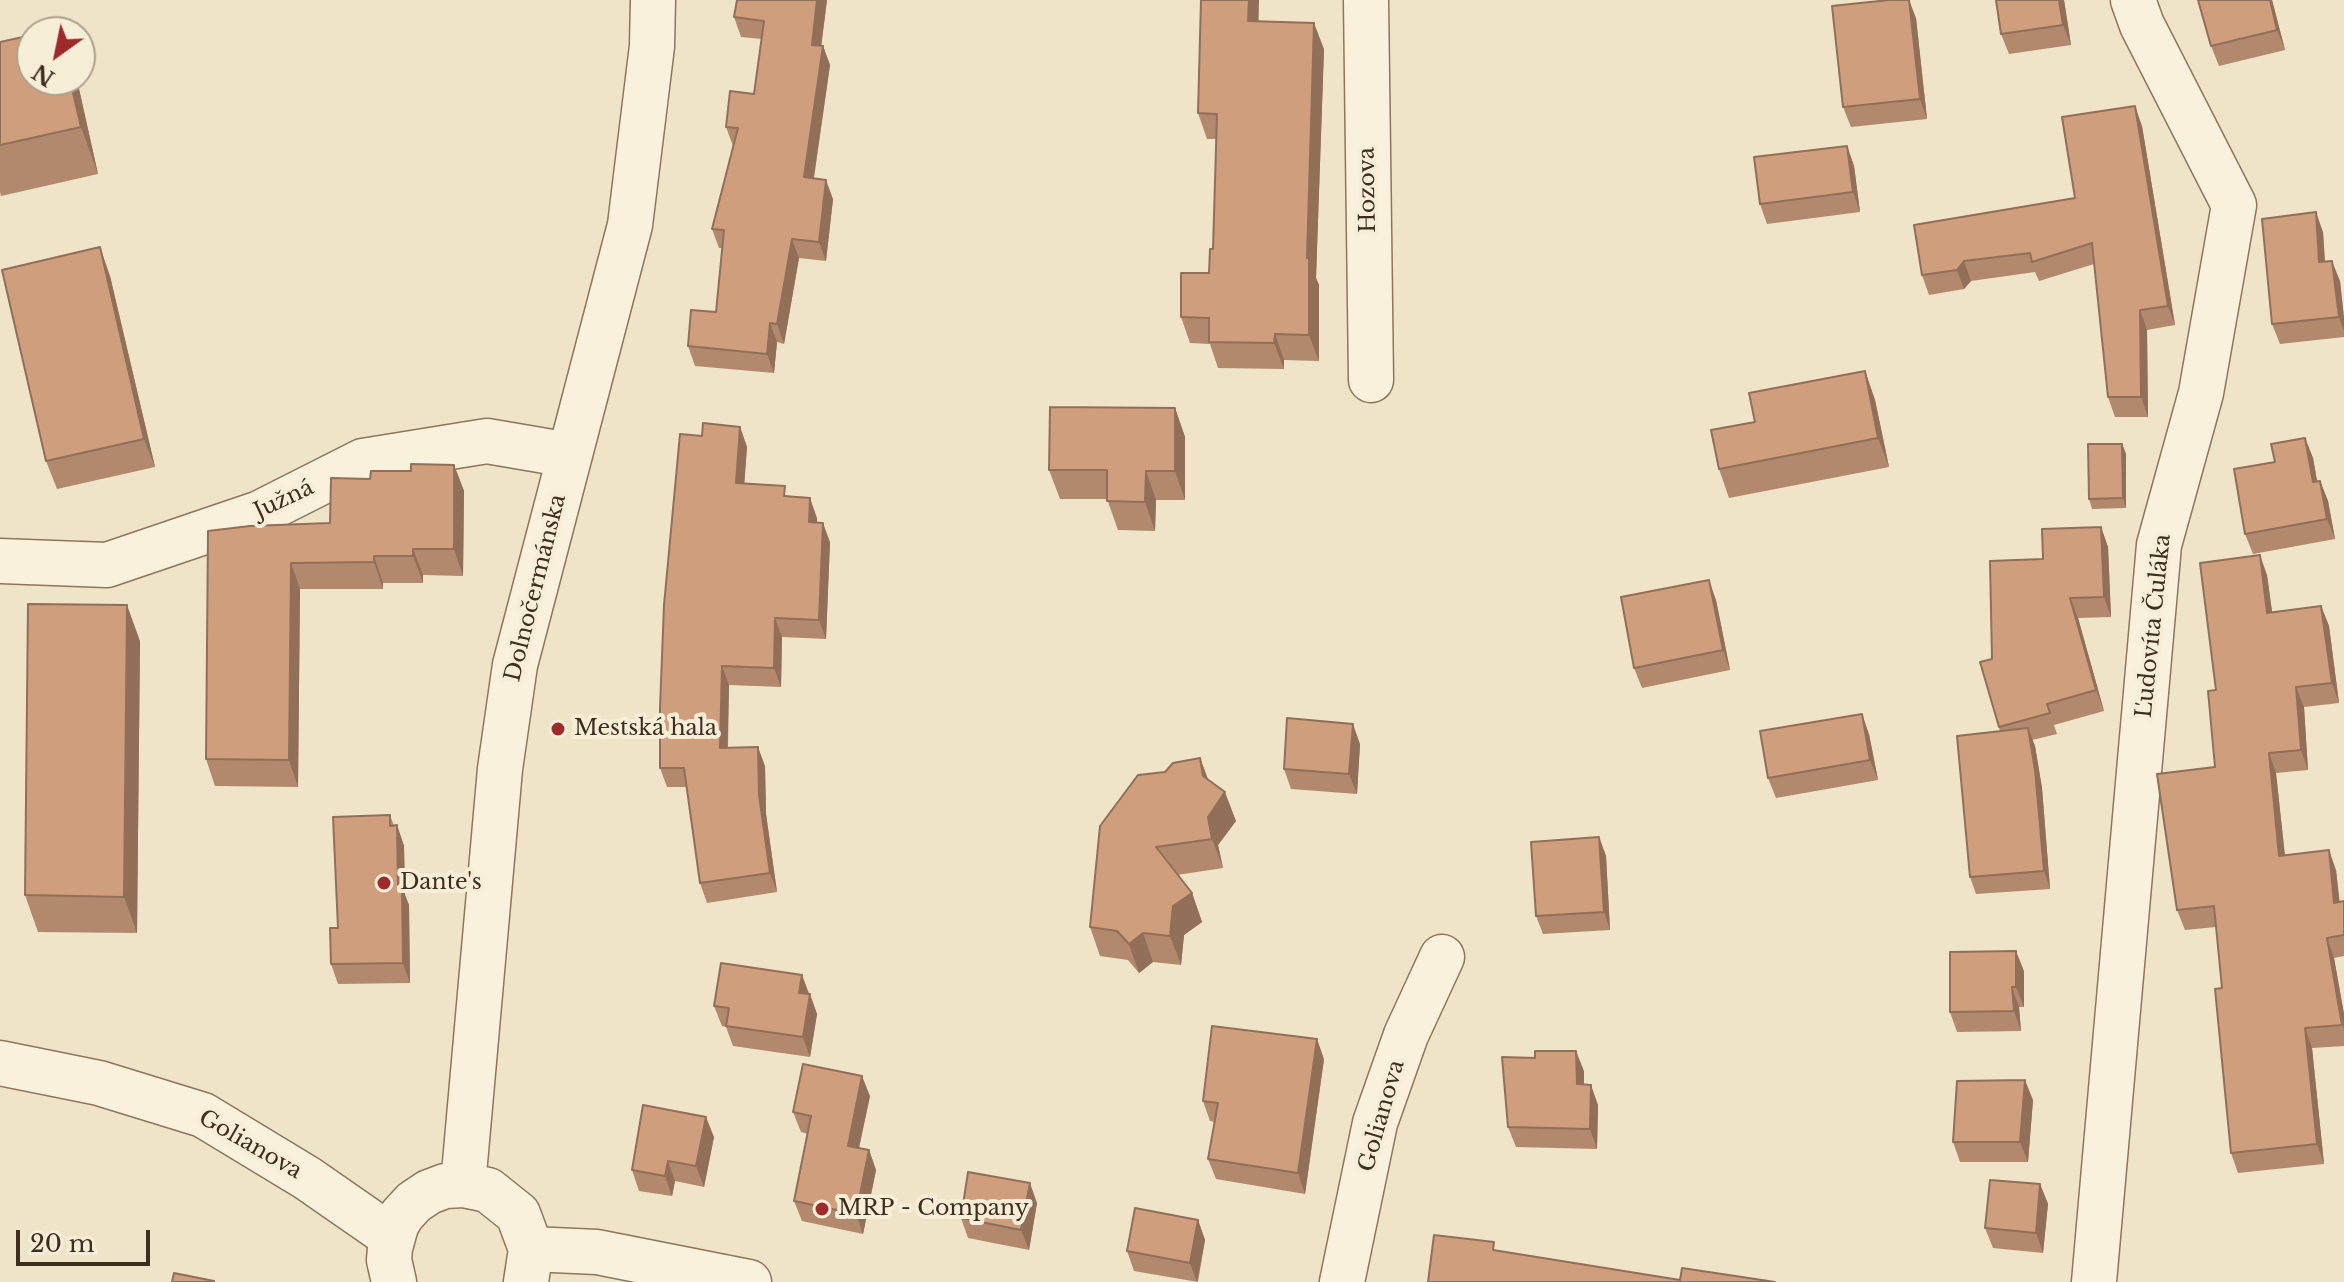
<!DOCTYPE html>
<meta charset="utf-8">
<style>
body{margin:0}
#map{position:relative;width:2344px;height:1282px;overflow:hidden;background:#f0e4c8;font-family:"Libre Baskerville",serif}
canvas{display:block}
.north{position:absolute;left:16px;top:16px;width:80px;height:80px;box-sizing:border-box;background:#f7eed8;border:2px solid #ada18e;border-radius:50%;rotate:213deg;font-size:22px;font-weight:700;line-height:32px;text-align:center;color:#3d2e20}
.north::after{content:'';display:block;margin:auto;width:28px;height:36px;background:#9e2a2b;clip-path:polygon(50% 0,100% 100%,50% 72%,0 100%)}
.scale{position:absolute;left:16px;top:1230px;width:134px;height:36px;box-sizing:border-box;border:4px solid #3d2e20;border-top:0;padding-left:10px;font-size:24px;line-height:28px;white-space:nowrap;color:#3d2e20;-webkit-text-stroke:6px #f7eed8;paint-order:stroke}
</style>
<div id="map">
<canvas width="2344" height="1282"></canvas>
<div class="north">N</div>
<div class="scale">20 m</div>
</div>
<script>
const ctx = document.querySelector('canvas').getContext('2d');
ctx.lineJoin = 'round';
function poly(rows) {
  const path = new Path2D();
  for (const r of rows) {
    path.moveTo(r[0], r[1]);
    for (let i = 2; i < r.length; i += 2) path.lineTo(r[i], r[i + 1]);
  }
  return path;
}
function strokePath(path, color, width, dash) {
  ctx.strokeStyle = color;
  ctx.lineWidth = width;
  ctx.lineCap = dash ? 'butt' : 'round';
  ctx.setLineDash(dash || []);
  ctx.stroke(path);
}
function fillPath(path, color) {
  ctx.fillStyle = color;
  ctx.fill(path, 'evenodd');
}
function drawText(font, color, halo, rows, align = 'center') {
  ctx.font = font + ' "Libre Baskerville",serif';
  ctx.lineWidth = 8;
  ctx.setLineDash([]);
  ctx.textBaseline = 'middle';
  ctx.strokeStyle = halo;
  ctx.fillStyle = color;
  for (const [text, x, y, turn = 0] of rows) {
    ctx.save();
    ctx.translate(x, y);
    ctx.rotate((+turn || 0) * Math.PI / 180);
    ctx.textAlign = isNaN(turn) ? turn : align;
    if (halo) ctx.strokeText(text, 0, 0);
    ctx.fillText(text, 0, 0);
    ctx.restore();
  }
}
const minor = poly([
 [1366,0,1371,380],
 [0,561,107,565,260,513,363,461,487,441,569,455],
 [1342,1282,1375,1123,1406,1035,1442,957],
 [2094,1282,2159,545,2201,393,2234,205,2142,25,2133,0]
]);
const tertiary = poly([
 [0,1063,99,1083,203,1115,307,1178,392,1237],
 [463,1185,500,769,515,665,630,225,652,46,653,0],
 [531,1249,597,1252,749,1282],
 [394,1282,389,1260,390,1248,396,1226,402,1215,414,1202,429,1192,445,1186,463,1185,488,1190,518,1214,531,1249,526,1282]
]);
const wall = poly([
 [737,0,827,0,821,46,823,46,830,65,814,178,833,199,826,261,799,258,784,344,777,342,774,373,695,366,688,346,716,312,722,248,719,248,712,229,733,146,726,127,754,94,762,39,741,37,734,17],
 [1996,0,2064,0,2071,45,2009,54,2001,34],
 [2198,0,2272,0,2285,50,2219,66,2211,46],
 [1916,18,1927,119,1851,127,1843,107],
 [1258,21,1324,49,1316,278,1319,285,1319,361,1284,360,1284,369,1218,368,1210,344,1190,343,1181,317,1209,273,1213,249,1216,139,1207,139,1198,113],
 [0,42,32,80,77,80,98,174,1,196,0,192],
 [2142,126,2175,325,2147,330,2148,417,2115,417,2108,397,2094,264,2039,281,2035,272,1971,281,1964,289,1929,295,1922,275,2075,198],
 [1847,146,1854,166,1860,212,1767,224,1760,204],
 [2323,232,2325,261,2340,281,2344,318,2344,337,2280,344,2272,324],
 [110,276,155,467,57,489,46,461],
 [1865,371,1875,400,1889,467,1729,498,1719,469,1755,422],
 [1175,408,1185,437,1185,500,1156,500,1155,531,1118,530,1107,499,1060,499,1049,470],
 [740,427,747,447,744,483,789,496,817,518,817,523,830,542,826,639,782,637,781,687,729,685,728,748,765,766,766,814,777,892,707,903,700,883,687,787,667,787,660,768,702,436],
 [2305,438,2313,458,2317,482,2320,481,2328,501,2335,539,2253,554,2245,534,2275,462],
 [2122,444,2126,454,2126,508,2092,509,2089,499],
 [454,465,464,491,463,576,423,575,423,583,383,583,383,589,300,589,298,787,215,786,206,759,208,531,330,523,370,479],
 [2101,527,2108,547,2111,617,2078,618,2104,711,2054,725,2057,734,2032,740,2035,746,2042,788,2050,889,1976,894,1970,877,2000,731,1980,662,1992,659,2043,559],
 [2267,575,2272,612,2321,606,2329,626,2339,703,2304,707,2308,770,2276,773,2285,855,2336,870,2339,902,2344,901,2344,956,2334,958,2344,1014,2344,1046,2312,1048,2324,1164,2238,1173,2231,1153,2222,988,2216,927,2185,930,2177,910,2215,767,2216,690],
 [1716,600,1730,670,1642,688,1634,668],
 [140,641,137,933,38,932,25,895],
 [1869,734,1878,780,1776,798,1768,778],
 [1360,744,1357,794,1291,789,1284,769],
 [1200,758,1208,780,1236,821,1218,845,1223,868,1177,875,1192,893,1202,922,1184,935,1181,965,1153,962,1139,973,1128,960,1100,956,1090,927,1165,772],
 [390,815,394,826,397,825,404,846,405,895,409,905,410,983,338,984,331,964,338,928],
 [1599,837,1606,856,1610,930,1543,934,1536,916],
 [2024,971,2024,1007,2019,1007,2021,1031,1957,1032,1950,1012],
 [802,975,817,1014,810,1057,733,1046,726,1027,722,1026,714,1006],
 [1324,1059,1305,1194,1216,1179,1208,1159,1215,1122,1210,1121,1203,1101],
 [1584,1071,1584,1084,1598,1105,1597,1149,1516,1147,1508,1127],
 [870,1096,859,1148,869,1150,876,1170,863,1234,802,1221,794,1201,808,1134,801,1132,793,1112],
 [2033,1100,2028,1162,1960,1162,1953,1142],
 [714,1137,704,1187,675,1181,672,1196,639,1191,632,1170],
 [2040,1184,2048,1204,2043,1253,1993,1248,1985,1228],
 [1037,1203,1029,1250,968,1238,961,1218],
 [1198,1220,1205,1240,1198,1282,1134,1271,1127,1251]
]);
const shadedWall = poly([
 [817,0,827,0,819,64,812,45],
 [1249,0,1259,0,1258,47,1248,21],
 [1909,0,1916,18,1927,119,1920,99],
 [2059,0,2064,0,2071,45,2063,25],
 [2270,0,2272,0,2285,50,2277,30],
 [1314,23,1324,49,1316,278,1319,285,1319,361,1309,335,1307,258],
 [823,46,830,65,811,196,804,177],
 [70,80,77,80,98,174,81,127],
 [2135,106,2142,126,2175,325,2168,306],
 [1847,146,1854,166,1860,212,1853,192],
 [826,180,833,199,826,261,819,242],
 [2316,212,2323,232,2326,282,2319,262],
 [792,239,799,258,784,344,777,324],
 [100,247,110,276,155,467,144,439],
 [1964,261,1971,281,1964,289,1957,270],
 [2332,261,2340,281,2344,318,2344,331,2339,317],
 [2140,310,2147,330,2148,417,2141,397],
 [770,323,777,342,774,373,767,354],
 [1275,334,1284,360,1284,369,1274,343],
 [1865,371,1875,400,1889,467,1878,438],
 [1175,408,1185,437,1185,500,1175,471],
 [740,427,747,447,743,502,736,483],
 [2305,438,2313,458,2321,502,2313,482],
 [2122,444,2126,454,2126,508,2123,498],
 [454,465,464,491,463,576,454,549],
 [1146,471,1156,500,1155,531,1145,502],
 [2320,481,2328,501,2335,539,2327,519],
 [810,498,817,518,816,542,809,522],
 [823,523,830,542,826,639,819,620],
 [2101,527,2108,547,2111,617,2104,597],
 [413,549,423,575,423,583,413,556],
 [2260,555,2267,575,2275,633,2267,613],
 [374,556,383,583,383,589,374,562],
 [291,563,300,589,298,787,289,760],
 [1709,580,1716,600,1730,670,1723,650],
 [2070,598,2078,618,2104,711,2096,690],
 [127,605,140,641,137,933,124,897],
 [2321,606,2329,626,2339,703,2332,683],
 [775,618,782,637,781,687,774,668],
 [722,666,729,685,727,767,720,748],
 [2296,687,2304,707,2308,770,2301,750],
 [1862,714,1869,734,1878,780,1870,760],
 [1353,724,1360,744,1357,794,1349,774],
 [2028,728,2035,746,2042,788,2050,889,2044,871],
 [758,747,765,766,766,814,777,892,770,873,759,795],
 [2269,753,2276,773,2287,876,2279,856],
 [1200,758,1211,787,1203,776],
 [1225,792,1236,821,1218,845,1223,868,1212,839,1208,817],
 [397,825,404,846,405,895,409,905,410,983,403,963,398,885],
 [1599,837,1606,856,1610,930,1604,912],
 [2329,850,2336,870,2342,922,2334,903],
 [1192,893,1202,922,1184,935,1181,965,1170,936,1173,906],
 [1143,933,1153,962,1139,973,1129,944],
 [2327,938,2334,958,2344,1014,2344,1030],
 [2016,951,2024,971,2024,1007,2016,987],
 [802,975,809,995,799,993],
 [2012,987,2019,1007,2021,1031,2014,1011],
 [810,994,817,1014,810,1057,803,1037],
 [2305,1028,2312,1048,2324,1164,2317,1144],
 [1317,1039,1324,1059,1305,1194,1298,1173],
 [1576,1051,1584,1071,1584,1104,1577,1084],
 [862,1076,870,1096,855,1166,848,1146],
 [2025,1080,2033,1100,2028,1162,2020,1142],
 [1591,1085,1598,1105,1597,1149,1590,1129],
 [706,1117,714,1137,704,1187,696,1166],
 [869,1150,876,1170,863,1234,856,1214],
 [668,1161,675,1181,672,1196,665,1176],
 [1030,1183,1037,1203,1029,1250,1021,1230],
 [2040,1184,2048,1204,2043,1253,2036,1233],
 [1198,1220,1205,1240,1197,1282,1190,1263]
]);
const building = poly([
 [737,0,817,0,812,45,823,46,804,177,826,180,819,242,792,239,777,324,770,323,767,354,688,346,691,310,716,312,724,230,712,229,738,128,726,127,730,91,754,94,764,21,734,17,737,0],
 [1201,0,1249,0,1248,21,1314,23,1307,258,1309,258,1309,335,1275,334,1274,343,1209,342,1209,318,1181,317,1181,273,1209,273,1210,249,1213,249,1217,114,1198,113,1201,0],
 [1889,0,1909,0,1920,99,1843,107,1832,6,1889,0],
 [1996,0,2059,0,2063,25,2001,34,1996,0],
 [2198,0,2270,0,2277,30,2211,46,2198,0],
 [32,35,32,80,70,80,81,127,0,145,0,42,32,35],
 [2135,106,2168,306,2140,310,2141,397,2108,397,2092,243,2032,262,2030,253,1964,261,1957,270,1922,275,1914,225,2075,198,2062,117,2135,106],
 [1847,146,1853,192,1760,204,1754,157,1847,146],
 [2316,212,2319,262,2332,261,2339,317,2272,324,2262,219,2316,212],
 [100,247,144,439,46,461,2,270,100,247],
 [1865,371,1878,438,1719,469,1711,430,1755,422,1749,393,1865,371],
 [1050,407,1175,408,1175,471,1146,471,1145,502,1107,501,1107,470,1049,470,1050,407],
 [703,423,740,427,736,483,785,486,784,496,810,498,809,522,823,523,819,620,775,618,774,668,722,666,720,748,758,747,759,795,770,873,700,883,684,768,660,768,660,708,664,605,680,434,702,436,703,423],
 [2305,438,2313,482,2320,481,2327,519,2245,534,2234,469,2275,462,2271,444,2305,438],
 [2088,444,2122,444,2123,498,2089,499,2088,444],
 [411,464,454,465,454,549,413,549,413,556,374,556,374,562,291,563,289,760,206,759,208,531,250,526,330,523,331,478,370,479,371,471,411,471,411,464],
 [2101,527,2104,597,2070,598,2096,690,2047,704,2050,713,1999,727,1980,662,1992,659,1990,561,2043,559,2042,529,2101,527],
 [2260,555,2267,613,2321,606,2332,683,2296,687,2301,750,2269,753,2279,856,2329,850,2334,903,2344,901,2344,935,2327,938,2342,1025,2305,1028,2317,1144,2231,1153,2215,989,2222,988,2214,906,2177,910,2157,774,2215,767,2208,691,2216,690,2200,563,2260,555],
 [1709,580,1723,650,1634,668,1621,597,1709,580],
 [28,604,127,605,124,897,25,895,28,604],
 [1862,714,1870,760,1768,778,1760,731,1862,714],
 [1287,718,1353,724,1349,774,1284,769,1287,718],
 [2028,728,2035,770,2044,871,1970,877,1957,736,2028,728],
 [1200,758,1203,776,1225,792,1208,817,1212,839,1156,847,1192,893,1173,906,1170,936,1143,933,1129,944,1117,931,1090,927,1100,826,1138,775,1165,772,1173,763,1200,758],
 [390,815,390,826,397,825,398,885,402,885,403,963,331,964,330,928,338,928,333,817,390,815],
 [1599,837,1604,912,1536,916,1531,842,1599,837],
 [2016,951,2016,987,2012,987,2014,1011,1950,1012,1950,952,2016,951],
 [721,963,802,975,799,993,810,994,803,1037,726,1026,729,1008,714,1006,721,963],
 [1212,1026,1317,1039,1298,1173,1208,1159,1218,1103,1203,1101,1212,1026],
 [1535,1051,1576,1051,1577,1084,1591,1085,1590,1129,1508,1127,1502,1057,1535,1058,1535,1051],
 [803,1064,862,1076,848,1146,869,1150,856,1214,794,1201,811,1116,793,1112,803,1064],
 [2025,1080,2020,1142,1953,1142,1957,1081,2025,1080],
 [643,1105,706,1117,696,1166,668,1161,665,1176,632,1170,643,1105],
 [968,1172,1030,1183,1021,1230,961,1218,968,1172],
 [1990,1180,2040,1184,2036,1233,1985,1228,1990,1180],
 [1135,1208,1198,1220,1190,1263,1127,1251,1135,1208],
 [1434,1235,1494,1242,1493,1250,1680,1280,1682,1268,1775,1282,1428,1282,1434,1235],
 [174,1273,214,1281,214,1282,172,1282,174,1273]
]);
const markers = [
 [558,729,8,"#9e2a2b"],
 [384,883,8,"#9e2a2b"],
 [822,1209,8,"#9e2a2b"]
];
const streetNames = [
 ["Hozova",1368,190,-91],
 ["Južná",284,500,-25],
 ["Dolnočermánska",536,588,-76],
 ["Ľudovíta Čuláka",2154,626,-84],
 ["Golianova",1382,1116,-74],
 ["Golianova",250,1145,30]
];
const poiNames = [
 ["Mestská hala",574,729],
 ["Dante's",400,883],
 ["MRP - Company",838,1209]
];
strokePath(minor, '#8d765c', 47);
strokePath(tertiary, '#8d765c', 47);
strokePath(minor, '#faf1dc', 44);
strokePath(tertiary, '#faf1dc', 44);
fillPath(wall, '#b2896c');
fillPath(shadedWall, '#916f58');
fillPath(building, '#cf9f7d');
strokePath(building, '#916f58', 2);
for (const [x, y, r, color] of markers) {
  const dot = new Path2D();
  dot.arc(x, y, r, 0, 2 * Math.PI);
  ctx.fillStyle = color;
  ctx.fill(dot);
  strokePath(dot, '#f7eed8', 3);
}
drawText('22px', '#3d2e20', '#f7eed8', streetNames);
drawText('22px', '#3d2e20', '#f7eed8', poiNames, 'left');
</script>
